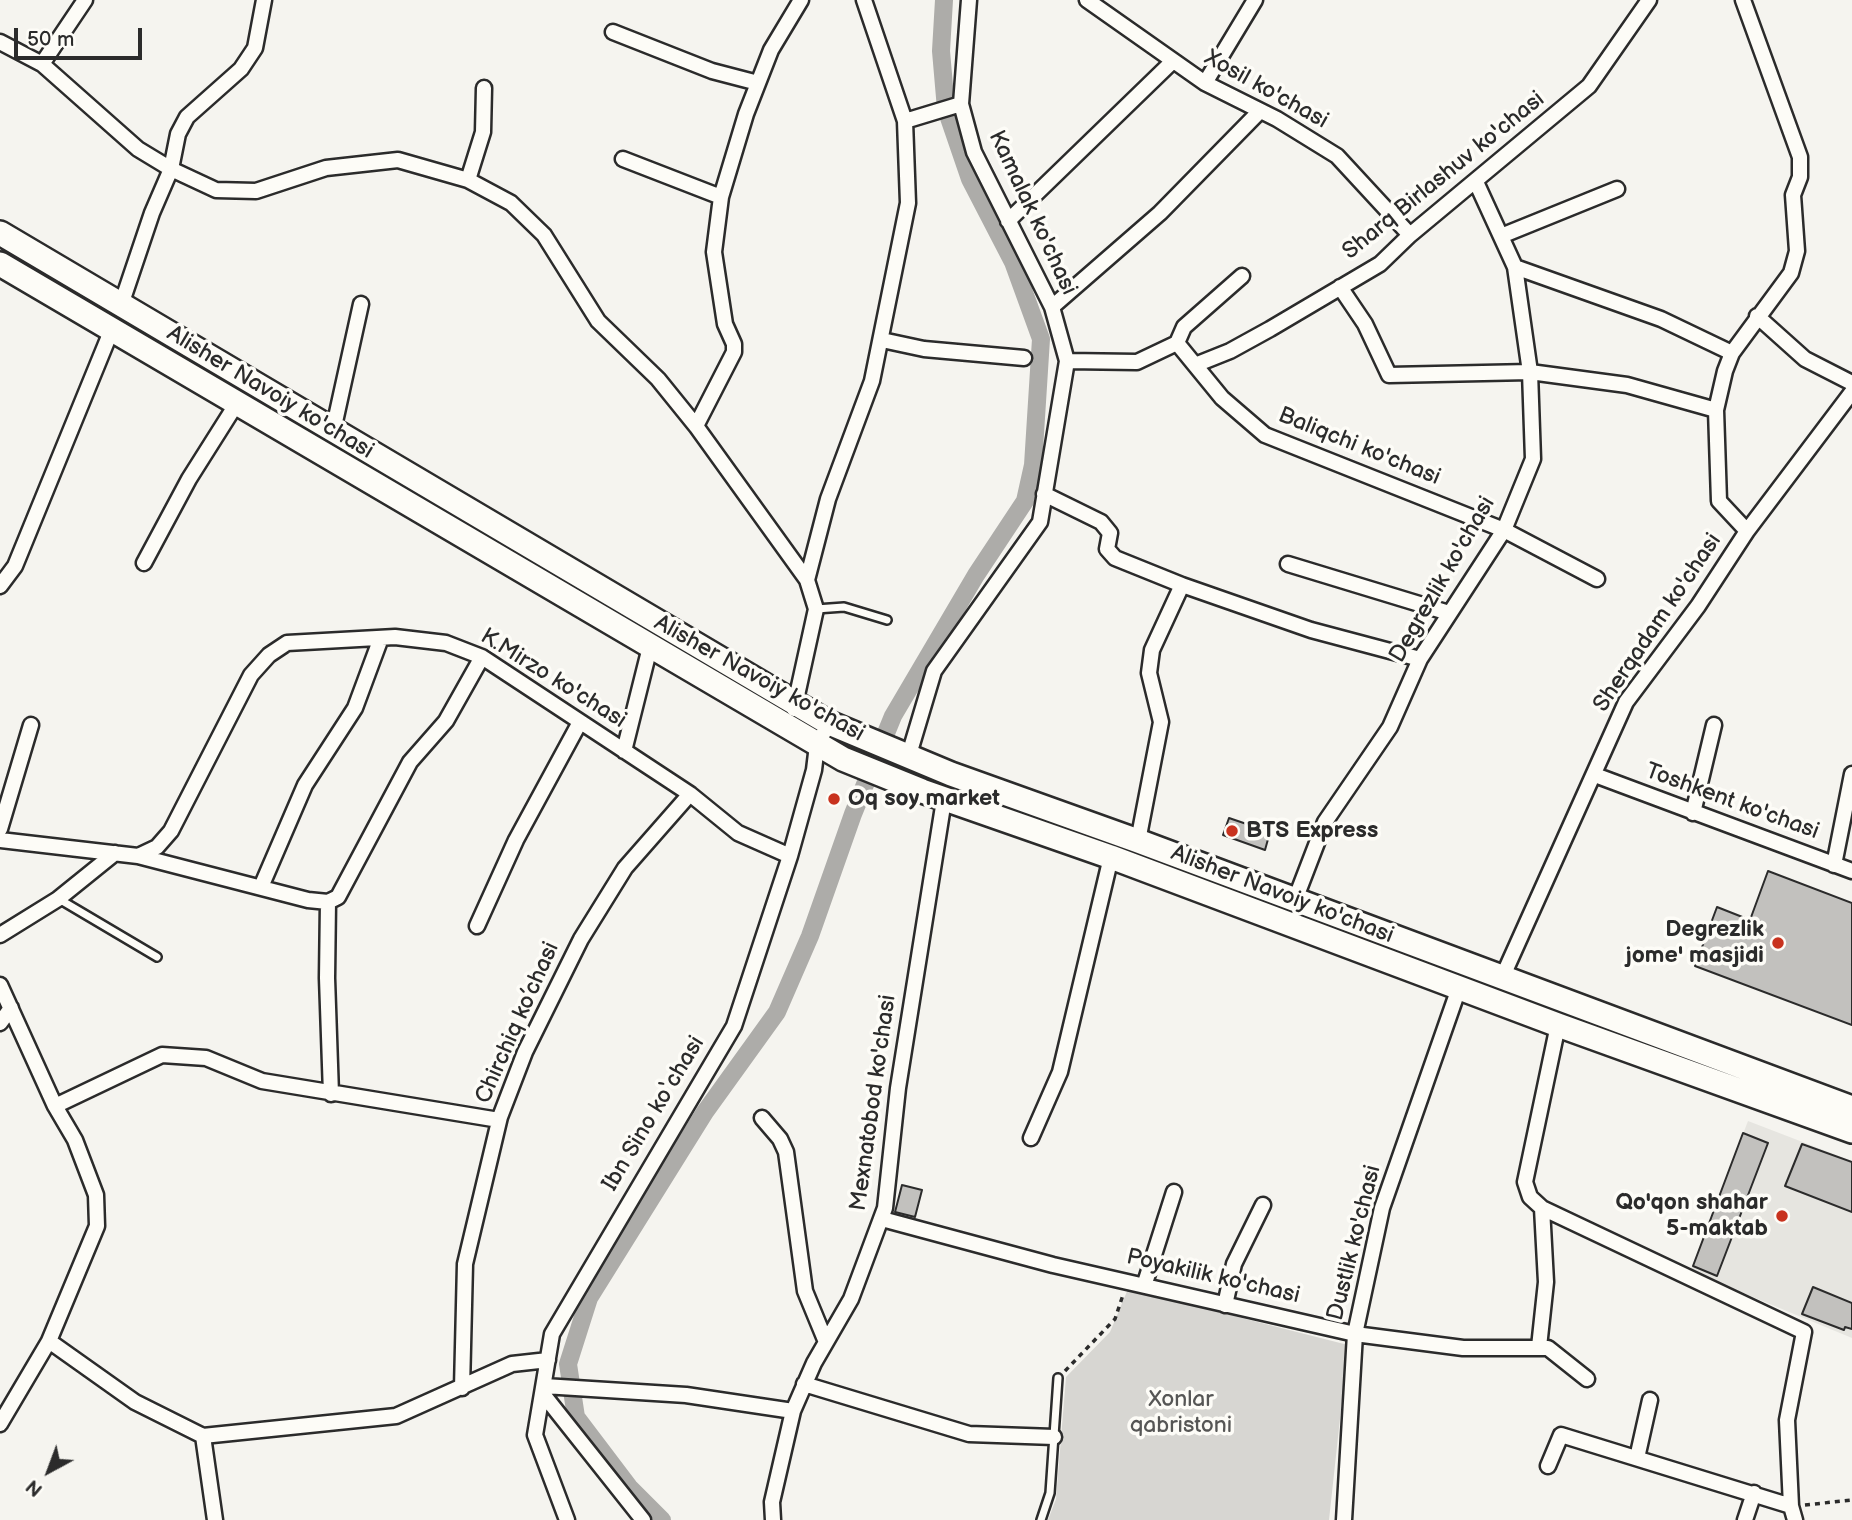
<!DOCTYPE html>
<meta charset="utf-8">
<style>
body{margin:0}
#map{position:relative;width:1852px;height:1520px;overflow:hidden;background:#f5f4ef;font-family:"Balsamiq Sans",sans-serif}
canvas{display:block}
.north{position:absolute;left:14px;top:1436px;width:70px;height:70px;-webkit-text-stroke:5px #fdfcf7;paint-order:stroke;rotate:221deg;font-size:19px;font-weight:700;line-height:28px;text-align:center;color:#2b2b2b}
.north::after{content:'';display:block;margin:auto;width:24px;height:32px;background:#2b2b2b;clip-path:polygon(50% 0,100% 100%,50% 72%,0 100%)}
.scale{position:absolute;left:14px;top:28px;width:128px;height:32px;box-sizing:border-box;border:4px solid #2b2b2b;border-top:0;padding-left:9px;font-size:21px;line-height:24px;white-space:nowrap;color:#2b2b2b;-webkit-text-stroke:5px #fdfcf7;paint-order:stroke}
</style>
<div id="map">
<canvas width="1852" height="1520"></canvas>
<div class="north">N</div>
<div class="scale">50 m</div>
</div>
<script>
const ctx = document.querySelector('canvas').getContext('2d');
ctx.lineJoin = 'round';
function fillPath(path, color) {
  ctx.fillStyle = color;
  ctx.fill(path, 'evenodd');
}
function poly(rows) {
  const path = new Path2D();
  for (const r of rows) {
    path.moveTo(r[0], r[1]);
    for (let i = 2; i < r.length; i += 2) path.lineTo(r[i], r[i + 1]);
  }
  return path;
}
function strokePath(path, color, width, dash) {
  ctx.strokeStyle = color;
  ctx.lineWidth = width;
  ctx.lineCap = dash ? 'butt' : 'round';
  ctx.setLineDash(dash || []);
  ctx.stroke(path);
}
function drawText(font, color, halo, rows, align = 'center') {
  ctx.font = font + ' "Balsamiq Sans",sans-serif';
  ctx.lineWidth = 7;
  ctx.setLineDash([]);
  ctx.textBaseline = 'middle';
  ctx.strokeStyle = halo;
  ctx.fillStyle = color;
  for (const [text, x, y, turn = 0] of rows) {
    ctx.save();
    ctx.translate(x, y);
    ctx.rotate((+turn || 0) * Math.PI / 180);
    ctx.textAlign = isNaN(turn) ? turn : align;
    if (halo) ctx.strokeText(text, 0, 0);
    ctx.fillText(text, 0, 0);
    ctx.restore();
  }
}
const built = poly([
 [1748,1121,1852,1161,1852,1338,1690,1271]
]);
const green = poly([
 [1128,1289,1348,1345,1329,1520,1048,1520,1056,1499,1066,1377,1110,1332]
]);
const canal = poly([
 [662,1520,629,1487,576,1417,568,1364,589,1298,705,1112,777,1012,810,936,853,814,893,716,976,575,1025,501,1033,465,1041,339,1013,262,970,179,946,109,941,51,944,0]
]);
const building = poly([
 [1229,818,1270,832,1265,850,1223,835,1229,818],
 [1768,871,1852,903,1852,1025,1695,966,1717,907,1750,920,1768,871],
 [1743,1133,1768,1143,1717,1276,1693,1266,1743,1133],
 [1802,1144,1852,1162,1852,1212,1785,1186,1802,1144],
 [902,1185,922,1190,915,1217,895,1212,902,1185],
 [1813,1287,1852,1303,1852,1329,1845,1327,1844,1330,1802,1314,1813,1287]
]);
const path = poly([
 [1065,1371,1115,1319,1123,1295],
 [1805,1505,1852,1500]
]);
const service = poly([
 [816,609,844,607,887,620],
 [59,899,157,957],
 [1041,1520,1050,1493,1058,1378]
]);
const minor = poly([
 [1087,0,1205,83,1277,119,1337,156,1410,235],
 [1743,0,1800,157,1800,177,1793,195,1797,251,1791,273,1732,353,1725,371,1716,410,1719,501,1747,531],
 [613,32,712,71,758,83],
 [0,42,42,64,138,149,171,169,216,190,256,191,326,168,398,160,468,180,511,203,544,235,598,321,658,379,696,426,807,580],
 [42,64,85,0],
 [1205,83,1255,0],
 [905,121,961,104],
 [623,159,721,197],
 [468,180,483,132,484,88],
 [1008,221,1172,62],
 [1501,236,1617,189],
 [1515,267,1661,319,1732,353],
 [1340,287,1365,324,1389,375,1530,372,1627,385,1716,410],
 [121,305,152,213,171,169,178,134,187,117,241,69,255,48,264,0],
 [1052,307,1160,213,1260,111],
 [1757,316,1805,359,1852,383],
 [882,340,924,349,1024,358],
 [1177,343,1184,327,1242,276],
 [1067,361,1137,362,1177,343,1222,398,1265,435,1504,530,1597,579],
 [1195,365,1230,351,1270,329,1380,264,1410,235,1589,86,1649,0],
 [696,426,734,352,734,344,725,324,714,252,721,197,746,114,771,50,801,0],
 [333,431,361,304],
 [1044,494,1101,522,1110,533,1107,549,1115,558,1182,585,1152,650,1149,673,1161,722,1138,841],
 [144,563,189,479,237,403],
 [1288,564,1449,613],
 [1182,585,1311,630,1420,659],
 [0,586,15,566,112,329],
 [794,709,816,609,807,580,828,499,872,381,908,203,905,121,864,0],
 [624,751,650,647],
 [908,758,934,671,1040,522,1067,361,1052,307,974,152,961,104,969,0],
 [1595,775,1852,871],
 [1693,813,1714,725],
 [0,829,31,725],
 [0,840,138,856,157,847,171,831,251,675,269,655,287,643,395,637,446,643,482,657,690,794,738,833,790,856],
 [138,856,308,900,328,902,338,897,410,762,446,721,482,657],
 [1834,865,1852,774],
 [261,887,305,785,355,708,381,638],
 [1295,900,1325,822,1390,727,1420,659,1504,530,1533,459,1530,372,1515,267,1476,182],
 [328,902,327,978,331,1094],
 [477,926,516,840,580,722],
 [0,935,58,899,115,853],
 [1502,978,1626,702,1698,606,1747,531,1852,392],
 [0,985,55,1106,75,1140,96,1195,97,1226,49,1341,0,1424],
 [0,1023,11,1008],
 [1558,1025,1525,1182,1530,1197,1542,1208,1804,1332,1787,1420,1791,1506,1795,1520],
 [55,1106,162,1055,206,1058,262,1081,499,1120],
 [762,1118,780,1139,786,1152,805,1291,826,1342],
 [1031,1138,1060,1072,1111,857],
 [882,1219,1053,1265,1355,1334,1463,1348,1548,1348,1587,1379],
 [1145,1283,1174,1192],
 [1225,1305,1234,1264,1263,1205],
 [49,1341,135,1402,203,1436,396,1416,512,1364,548,1360],
 [1539,1347,1546,1282,1542,1208],
 [804,1384,969,1434,1054,1437],
 [544,1386,686,1395,793,1411],
 [462,1388,465,1264,500,1117,525,1052,581,939,625,868,690,794],
 [543,1394,643,1520],
 [203,1436,215,1520],
 [1637,1458,1650,1400],
 [1548,1466,1561,1435,1791,1506],
 [567,1520,535,1435,552,1334,734,1026,790,856,814,770,817,745,829,723],
 [773,1520,772,1502,793,1411,814,1363,851,1299,885,1208,898,1088,944,800],
 [1344,1520,1355,1334,1382,1208,1459,988],
 [1745,1520,1754,1493]
]);
const primary = poly([
 [0,233,829,723,951,774,1138,841,1852,1108],
 [0,264,843,759,922,791,1111,857,1558,1025,1852,1131]
]);
const markers = [
 [834,799,7,"#c8321e"],
 [1232,831,7,"#c8321e"],
 [1778,943,7,"#c8321e"],
 [1782,1216,7,"#c8321e"]
];
const streetNames = [
 ["Xosil ko'chasi",1266,90,29],
 ["Sharq Birlashuv ko'chasi",1444,176,-39],
 ["Kamalak ko'chasi",1032,213,65],
 ["Alisher Navoiy ko'chasi",270,393,31],
 ["Baliqchi ko'chasi",1359,447,22],
 ["Degrezlik ko'chasi",1443,580,-60],
 ["Sherqadam ko'chasi",1658,623,-56],
 ["K.Mirzo ko'chasi",553,679,32],
 ["Alisher Navoiy ko'chasi",759,679,29],
 ["Toshkent ko'chasi",1732,802,20],
 ["Alisher Navoiy ko'chasi",1282,895,21],
 ["Chirchiq ko’chasi",518,1023,-66],
 ["Mexnatobod ko'chasi",874,1103,-82],
 ["Ibn Sino ko‘chasi",654,1114,-59],
 ["Dustlik ko'chasi",1355,1243,-76],
 ["Poyakilik ko'chasi",1213,1277,13]
];
const poiNames = [
 ["Oq soy market",848,799],
 ["BTS Express",1246,831],
 ["Degrezlik",1764,930,"right"],
 ["jome' masjidi",1764,956,"right"],
 ["Qo'qon shahar",1768,1203,"right"],
 ["5-maktab",1768,1229,"right"]
];
const parkNames = [
 ["Xonlar",1181,1400],
 ["qabristoni",1181,1426]
];
fillPath(built, '#e6e5e0');
fillPath(green, '#d7d6d2');
strokePath(canal, '#adaca9', 18);
fillPath(building, '#c2c1be');
strokePath(building, '#2b2b2b', 2);
strokePath(service, '#2b2b2b', 12);
strokePath(minor, '#2b2b2b', 19);
strokePath(primary, '#2b2b2b', 28);
strokePath(path, '#2b2b2b', 3.5, [5, 5]);
strokePath(service, '#fdfcf7', 7);
strokePath(minor, '#fdfcf7', 14);
strokePath(primary, '#fdfcf7', 23);
for (const [x, y, r, color] of markers) {
  const dot = new Path2D();
  dot.arc(x, y, r, 0, 2 * Math.PI);
  ctx.fillStyle = color;
  ctx.fill(dot);
  strokePath(dot, '#fdfcf7', 2.5);
}
drawText('23px', '#2b2b2b', '#fdfcf7', streetNames);
drawText('bold 23px', '#2b2b2b', '#fdfcf7', poiNames, 'left');
drawText('23px', '#565655', '#fdfcf7', parkNames);
</script>
